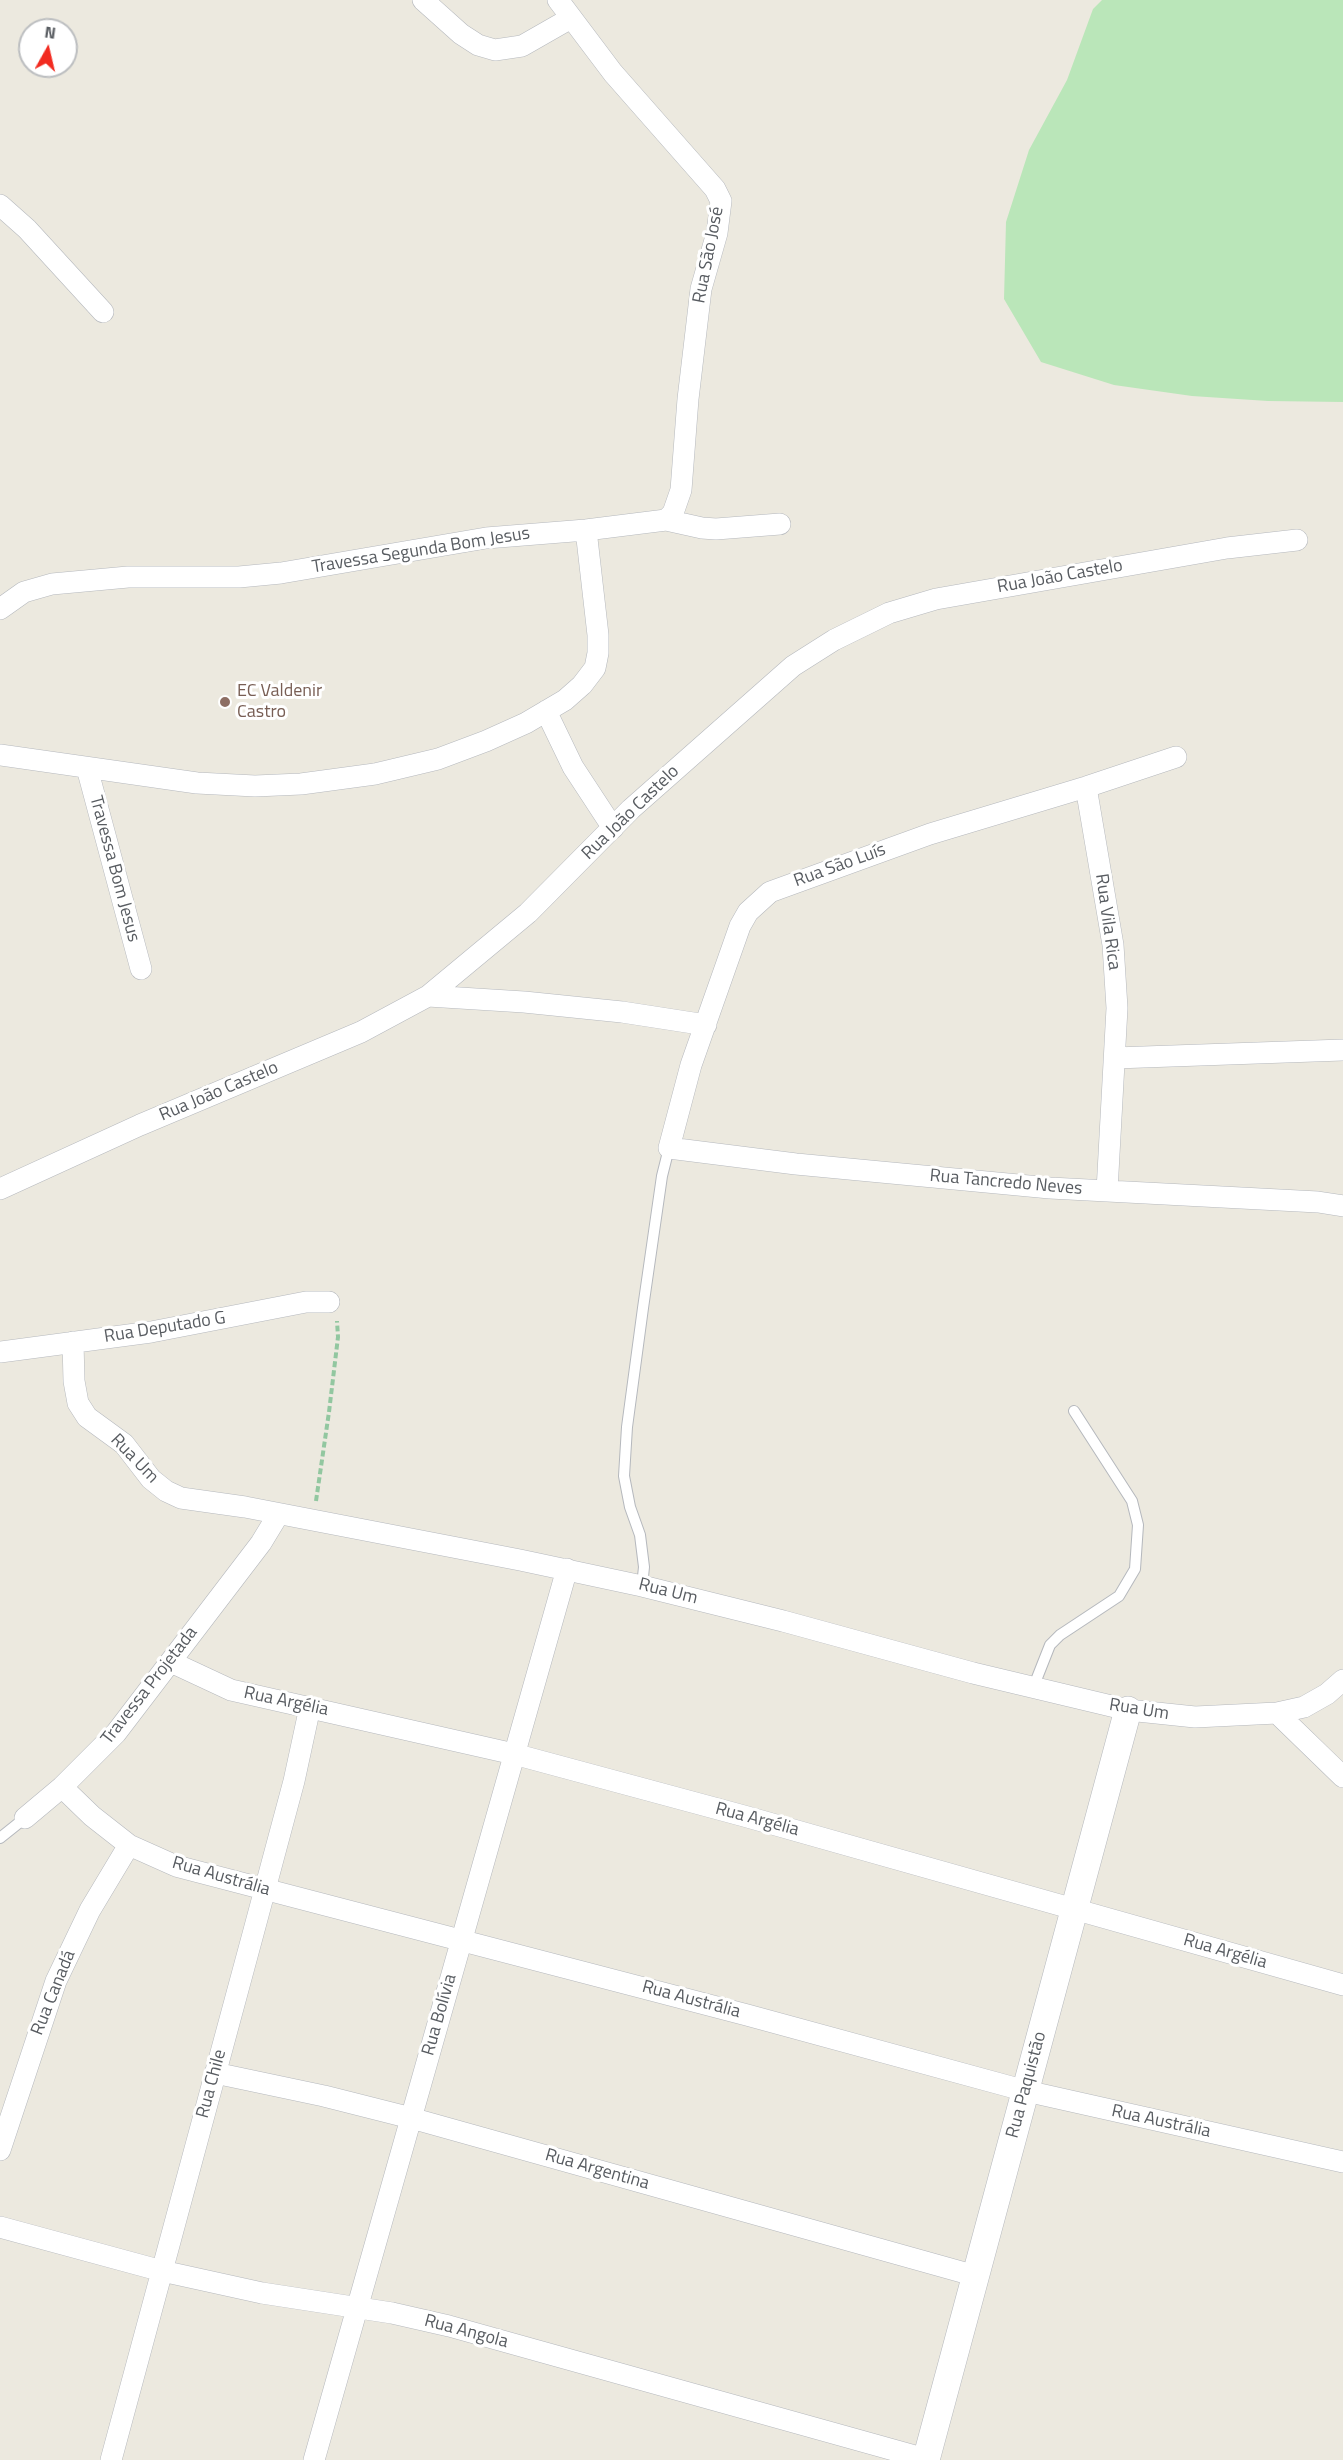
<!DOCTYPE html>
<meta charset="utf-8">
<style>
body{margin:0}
#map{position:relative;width:1343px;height:2460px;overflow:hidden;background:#ece9df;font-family:"Titillium Web",sans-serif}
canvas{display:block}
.north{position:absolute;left:18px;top:18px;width:60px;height:60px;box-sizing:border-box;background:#fff;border:2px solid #bcbec0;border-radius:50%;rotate:8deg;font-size:16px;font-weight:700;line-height:24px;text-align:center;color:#585c61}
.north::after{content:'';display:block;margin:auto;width:21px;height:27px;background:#f22b20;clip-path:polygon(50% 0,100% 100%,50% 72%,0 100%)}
</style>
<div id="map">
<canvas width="1343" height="2460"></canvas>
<div class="north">N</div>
</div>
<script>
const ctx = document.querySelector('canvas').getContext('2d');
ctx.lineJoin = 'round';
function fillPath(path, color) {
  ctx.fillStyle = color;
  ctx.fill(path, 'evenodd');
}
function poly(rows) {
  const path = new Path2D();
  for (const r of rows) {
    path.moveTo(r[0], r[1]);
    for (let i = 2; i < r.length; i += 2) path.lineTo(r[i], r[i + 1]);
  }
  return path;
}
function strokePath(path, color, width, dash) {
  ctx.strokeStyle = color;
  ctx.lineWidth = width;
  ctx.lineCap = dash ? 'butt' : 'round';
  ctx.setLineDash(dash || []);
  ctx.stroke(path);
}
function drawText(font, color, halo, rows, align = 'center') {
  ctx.font = font + ' "Titillium Web",sans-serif';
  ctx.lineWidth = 6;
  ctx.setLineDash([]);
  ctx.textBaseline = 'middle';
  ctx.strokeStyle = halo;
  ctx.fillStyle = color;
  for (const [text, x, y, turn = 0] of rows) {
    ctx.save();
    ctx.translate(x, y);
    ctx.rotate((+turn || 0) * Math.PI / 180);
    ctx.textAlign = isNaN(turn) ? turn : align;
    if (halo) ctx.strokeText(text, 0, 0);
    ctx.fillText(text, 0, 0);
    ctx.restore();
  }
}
const green = poly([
 [1102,0,1343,0,1343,402,1268,401,1192,396,1114,385,1041,362,1004,299,1006,222,1029,150,1067,80,1093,9]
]);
const path = poly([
 [316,1501,329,1412,338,1337,337,1321]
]);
const service = poly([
 [642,1586,644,1567,640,1535,630,1507,624,1476,627,1427,643,1308,662,1176,669,1148],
 [1033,1688,1050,1645,1060,1635,1119,1596,1135,1569,1138,1525,1132,1501,1074,1411],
 [0,1838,25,1818]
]);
const minor = poly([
 [423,0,461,34,478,45,495,50,522,46,571,18],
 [0,205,27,229,103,312],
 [666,520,702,528,716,529,780,524],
 [0,609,24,592,52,584,128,577,239,577,281,573,486,538,586,530,666,520,673,513,681,490,688,399,701,289,717,233,721,201,715,189,613,73,558,0],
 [546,711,573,767,613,828],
 [0,755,197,783,255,786,301,784,375,774,438,759,486,741,526,723,565,700,582,685,595,668,598,653,598,635,586,530],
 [1176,757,1086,787,930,834,770,892,748,912,740,926,691,1065,669,1148,796,1164,1050,1188,1318,1202,1343,1206],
 [87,768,141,969],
 [1086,787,1113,945,1117,1008,1107,1191],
 [428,996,524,1002,622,1012,706,1025],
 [1115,1058,1343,1050],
 [0,1189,140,1125,361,1032,428,996,528,913,631,809,793,666,834,640,889,613,936,599,1227,548,1297,540],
 [73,1342,74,1381,78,1403,87,1417,124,1444,151,1479,166,1491,181,1498,245,1507,520,1560,642,1586,783,1621,973,1673,1128,1710,1195,1717,1277,1713,1304,1707,1327,1694,1343,1680],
 [0,1352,151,1332,306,1302,329,1302],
 [171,1662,231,1690,514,1754,744,1816,1343,1985],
 [1277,1713,1343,1777],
 [62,1787,92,1816,129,1845,176,1866,747,2015,1026,2091,1343,2162],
 [25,1818,62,1787,116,1733,261,1543,278,1515],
 [215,2073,324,2096,411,2118,976,2276],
 [0,2150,56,1981,90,1910,129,1845],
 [0,2227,162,2271,262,2293,392,2313,449,2326,926,2459],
 [111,2460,253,1934,294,1781,310,1707],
 [314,2460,567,1569]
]);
const tertiary = poly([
 [926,2460,1128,1710]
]);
const markers = [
 [225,702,6,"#8d6e63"]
];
const streetNames = [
 ["Rua São José",709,255,-79],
 ["Travessa Segunda Bom Jesus",421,551,-9],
 ["Rua João Castelo",1060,577,-10],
 ["Rua João Castelo",631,813,-44],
 ["Rua São Luís",840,866,-20],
 ["Travessa Bom Jesus",114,869,75],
 ["Rua Vila Rica",1107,922,82],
 ["Rua João Castelo",219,1092,-23],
 ["Rua Tancredo Neves",1006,1183,5],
 ["Rua Deputado G",165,1328,-9],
 ["Rua Um",134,1459,46],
 ["Rua Um",668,1592,14],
 ["Travessa Projetada",150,1686,-52],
 ["Rua Argélia",286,1702,12],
 ["Rua Um",1139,1710,9],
 ["Rua Argélia",757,1820,15],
 ["Rua Austrália",221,1877,16],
 ["Rua Argélia",1225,1952,16],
 ["Rua Canadá",54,1993,-68],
 ["Rua Austrália",691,2000,15],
 ["Rua Bolívia",440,2015,-74],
 ["Rua Chile",212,2084,-75],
 ["Rua Paquistão",1027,2085,-75],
 ["Rua Austrália",1161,2122,12],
 ["Rua Argentina",597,2170,16],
 ["Rua Angola",466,2332,15]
];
const educationNames = [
 ["EC Valdenir",237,692],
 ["Castro",237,713]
];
fillPath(green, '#bae6b9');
strokePath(service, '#b5b8bd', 12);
strokePath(minor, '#b5b8bd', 22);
strokePath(tertiary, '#b5b8bd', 28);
strokePath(path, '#92c7a0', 4, [6, 3]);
strokePath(service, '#fff', 10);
strokePath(minor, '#fff', 21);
strokePath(tertiary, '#fff', 27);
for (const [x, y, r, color] of markers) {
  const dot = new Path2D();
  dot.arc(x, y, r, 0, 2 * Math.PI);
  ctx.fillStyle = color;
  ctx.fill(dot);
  strokePath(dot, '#fff', 2);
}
drawText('18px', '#585c61', '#fff', streetNames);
drawText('18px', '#785e54', '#fff', educationNames, 'left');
</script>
